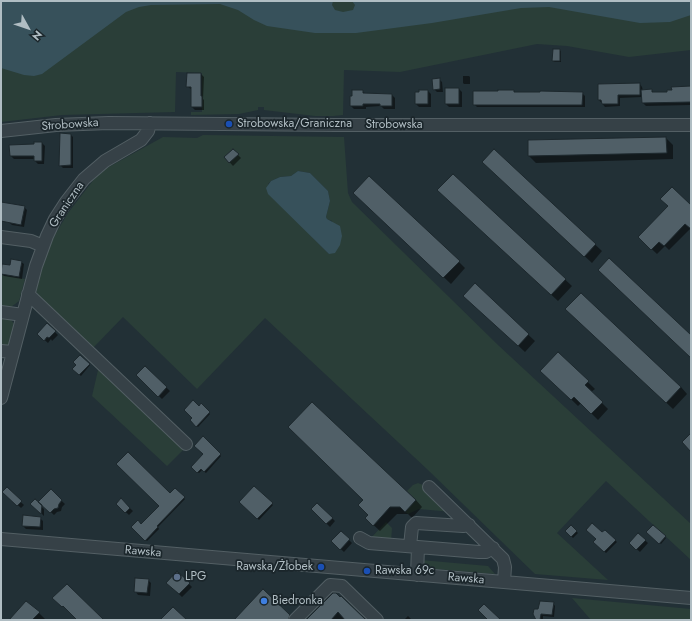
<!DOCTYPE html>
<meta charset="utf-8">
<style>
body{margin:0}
#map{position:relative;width:692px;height:621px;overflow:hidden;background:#223036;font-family:Jost,sans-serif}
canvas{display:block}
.frame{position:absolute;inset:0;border:2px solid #b0bdc3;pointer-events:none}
.north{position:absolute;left:8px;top:8px;width:40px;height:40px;-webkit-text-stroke:3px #1b262b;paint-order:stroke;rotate:130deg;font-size:11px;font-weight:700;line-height:16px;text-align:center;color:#b0bdc3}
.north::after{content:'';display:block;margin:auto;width:14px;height:18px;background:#b0bdc3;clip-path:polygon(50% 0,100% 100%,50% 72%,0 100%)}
</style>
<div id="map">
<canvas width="692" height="621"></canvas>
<div class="frame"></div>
<div class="north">N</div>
</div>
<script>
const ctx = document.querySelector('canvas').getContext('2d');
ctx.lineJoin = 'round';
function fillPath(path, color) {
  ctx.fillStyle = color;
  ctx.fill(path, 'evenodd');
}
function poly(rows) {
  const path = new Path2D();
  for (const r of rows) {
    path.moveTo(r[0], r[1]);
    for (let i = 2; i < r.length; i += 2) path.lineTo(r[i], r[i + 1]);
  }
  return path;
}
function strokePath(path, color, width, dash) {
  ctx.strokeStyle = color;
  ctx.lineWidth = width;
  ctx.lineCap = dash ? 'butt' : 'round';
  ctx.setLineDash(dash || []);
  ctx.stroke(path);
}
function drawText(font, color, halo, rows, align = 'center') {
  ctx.font = font + ' Jost,sans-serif';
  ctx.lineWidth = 3.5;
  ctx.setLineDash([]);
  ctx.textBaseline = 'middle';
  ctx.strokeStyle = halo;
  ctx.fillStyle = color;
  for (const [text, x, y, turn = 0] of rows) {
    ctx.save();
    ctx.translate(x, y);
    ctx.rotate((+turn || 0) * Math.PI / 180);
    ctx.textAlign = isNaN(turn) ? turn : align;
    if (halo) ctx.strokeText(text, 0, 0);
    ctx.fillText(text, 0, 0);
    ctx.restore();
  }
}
const green = poly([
 [1,1,691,1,691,50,629,57,567,46,537,44,400,72,344,70,343,115,333,116,315,116,264,110,264,107,258,107,258,110,239,114,191,115,191,112,202,112,202,73,176,72,175,112,62,115,1,122],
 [203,135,344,137,348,193,352,202,498,345,691,524,691,560,606,481,557,533,608,580,535,574,428,470,265,318,197,389,123,317,92,349,39,298,36,291,46,254,52,240,68,213,95,178,107,168,163,137,197,138],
 [298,171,310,173,328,191,330,201,326,217,327,219,332,221,329,254,314,239,268,184,271,181,280,177,291,176],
 [1,275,25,279,19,301,11,307,1,305],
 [1,316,9,317,14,324,8,347,1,346],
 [99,366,185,448,167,466,92,396],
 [418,483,423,485,452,512,419,509,408,514,405,512,416,500,407,491,413,485],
 [386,522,392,528,391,542,369,540],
 [421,560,488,566,495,574,422,568],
 [572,598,691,609,691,620,591,620]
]);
const water = poly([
 [1,1,333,1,332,5,335,10,343,12,353,10,355,5,352,1,691,1,691,15,670,22,640,23,549,7,521,8,432,23,356,33,315,33,267,26,254,20,238,10,220,4,151,5,139,7,126,12,42,74,34,76,24,75,1,68],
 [298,171,310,173,328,191,330,201,326,217,327,219,340,226,342,236,340,245,335,253,329,254,268,194,266,188,271,181,280,177,291,176]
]);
const shadow = poly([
 [559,50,561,51,561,62,555,62,553,61],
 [201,74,204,77,203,99,204,100,204,110,195,110,192,107,192,90,187,86],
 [463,76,469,76,470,77,470,84,464,84,463,83],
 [439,79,442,82,443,92,437,92,434,89],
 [640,84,642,87,643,91,651,90,654,93,668,93,691,88,691,105,646,106,643,103,642,97,620,98,620,106,605,107,599,100],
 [446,89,459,89,462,92,462,107,449,107,446,104],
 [362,91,366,94,392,95,395,98,395,109,384,109,381,106,366,107,366,109,354,109,351,106,353,97],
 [428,91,431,94,431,107,419,107,416,104],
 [514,91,515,93,582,93,585,96,585,107,477,107,474,104],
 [71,135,73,137,73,168,63,168,60,165],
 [666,138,673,145,673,159,536,163,529,156],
 [42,143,45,146,44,164,38,164,35,161,35,159,14,159,11,156],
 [233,150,241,158,233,166,225,157],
 [494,150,602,251,592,263,490,168],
 [453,175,572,286,558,301,445,196],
 [361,199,459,262,465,268,451,284],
 [24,207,27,210,24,227,12,225,9,222],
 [691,207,691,228,669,250,665,246,657,254,639,237],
 [21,262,24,264,22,279,4,276,2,274,11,266],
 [475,285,535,341,525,352,471,302],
 [573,315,681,387,687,394,673,409],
 [47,324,58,335,52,341,51,339,48,343,38,334],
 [558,353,595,389,591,392,608,409,598,420,581,403,578,406,542,371],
 [80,356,90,365,81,376,73,369,77,365],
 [145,367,170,391,162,399,137,375],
 [201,405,210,414,198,427,191,420],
 [203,437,221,456,206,473,202,470,199,473,192,467,204,454],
 [254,487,273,505,259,520,241,502],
 [7,489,24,505,21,508,4,492],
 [175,489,185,499,158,527,159,529,147,541,133,527,141,525],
 [51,491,65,504,62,507,61,511,57,512,54,515,40,502],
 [121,500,133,511,129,515,117,504],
 [416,500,422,507,412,518,408,514,397,514,380,531,366,518,370,515,360,505],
 [35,501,44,509,44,516,32,504],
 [317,504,335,521,330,527,312,509],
 [40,518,43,521,43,530,26,529,23,526],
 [571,526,578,533,573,538,566,531],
 [653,526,666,538,661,544,647,532],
 [605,531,617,542,606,553,594,542],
 [341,532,352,543,344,552,332,541],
 [638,534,648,543,640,552,630,543],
 [177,572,192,587,182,597,167,583],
 [148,580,151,583,150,596,138,595,135,591],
 [333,594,365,620,347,620,344,618,342,620,307,620],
 [26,602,39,613,46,620,11,620],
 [553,603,555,606,554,617,543,616,543,620,537,620,539,610],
 [408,616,412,620,404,620]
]);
const building = poly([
 [553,49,560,49,560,61,552,61,553,49],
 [187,73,201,73,201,96,202,96,202,107,191,107,191,87,186,87,187,73],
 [440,78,440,89,433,90,432,79,440,78],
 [640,83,640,95,618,95,618,104,602,104,601,100,598,100,598,84,640,83],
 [691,86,691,102,642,103,641,90,652,89,652,92,667,92,667,90,672,90,671,87,691,86],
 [445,88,459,88,459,104,445,104,445,88],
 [352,90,363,90,363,93,392,94,392,106,380,106,380,104,363,104,363,106,350,106,350,96,352,96,352,90],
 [419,90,428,90,428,104,415,104,415,92,419,92,419,90],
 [498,90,514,90,514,92,540,92,540,91,583,92,582,105,473,105,473,91,498,91,498,90],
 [60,133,71,134,71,165,59,166,60,133],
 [666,137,667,153,528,156,528,140,666,137],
 [34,142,42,142,42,161,34,161,34,156,10,156,9,145,34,144,34,142],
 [233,149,239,154,229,163,224,157,233,149],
 [494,149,596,244,584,257,482,162,494,149],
 [453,174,566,279,551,295,437,190,453,174],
 [369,176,460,261,443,278,353,193,369,176],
 [672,187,691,205,691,229,685,224,664,246,659,242,651,250,638,237,668,206,660,199,672,187],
 [1,202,25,206,21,225,1,221,1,202],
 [609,258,691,335,691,358,598,270,609,258],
 [11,259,22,261,19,277,1,274,2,264,10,265,11,259],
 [475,283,529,334,518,346,463,296,475,283],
 [581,293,681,387,666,403,565,309,581,293],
 [47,323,56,331,49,338,47,337,44,341,37,334,47,323],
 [558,352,589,381,585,385,603,402,591,414,574,397,571,400,540,371,558,352],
 [80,355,90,364,79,375,72,369,76,365,73,362,80,355],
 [145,366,167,387,158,397,136,375,145,366],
 [193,400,199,406,201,403,210,412,196,427,190,420,192,418,184,410,193,400],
 [312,402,416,500,405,512,400,507,390,507,373,526,365,518,368,515,358,505,363,500,288,427,312,402],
 [691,433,691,452,682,442,691,433],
 [203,436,221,454,204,472,201,469,197,473,191,467,203,454,194,446,203,436],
 [128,452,170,493,175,488,185,497,157,526,158,527,145,541,131,527,138,520,141,524,159,506,116,464,128,452],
 [254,486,273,503,257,519,239,502,254,486],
 [7,487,22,501,17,506,2,492,7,487],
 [51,489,62,500,59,504,58,508,54,509,50,513,38,502,51,489],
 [121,498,130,508,125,513,116,504,121,498],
 [35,499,42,505,41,514,30,504,35,499],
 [317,503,333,518,326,524,311,509,317,503],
 [23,515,41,517,40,527,22,526,23,515],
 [592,523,602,532,605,530,616,540,604,552,593,542,596,539,586,530,592,523],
 [571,525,577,531,571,537,565,531,571,525],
 [653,525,666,536,659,544,646,532,653,525],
 [341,531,350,539,340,550,331,541,341,531],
 [638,533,646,540,636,550,629,543,638,533],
 [177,571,190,583,179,594,166,583,177,571],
 [135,578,149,579,147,593,134,592,135,578],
 [67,584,104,620,77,620,63,606,62,607,52,598,67,584],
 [263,589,290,615,288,620,234,620,263,589],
 [333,593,336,593,340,597,341,596,366,620,345,620,338,612,331,620,306,620,333,593],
 [26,601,40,612,32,620,9,620,26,601],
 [540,601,554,602,552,615,541,614,540,620,536,620,533,614,534,609,538,609,540,601],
 [484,604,501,620,488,620,478,610,484,604],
 [173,607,187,620,160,620,173,607]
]);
const minor = poly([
 [1,131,56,125,109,123,336,125,691,125],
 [1,237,31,241,43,246],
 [28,294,186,444],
 [1,312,23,315],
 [1,351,13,352],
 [1,398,36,266,47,236,55,219,66,202,84,179,105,161,141,140,148,131,150,123],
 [429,487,503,559,505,567,504,582],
 [360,538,369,543,479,552,486,552,493,548],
 [1,539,691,598],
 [410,546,412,527,416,523,463,526,469,525],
 [417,575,418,547],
 [295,620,330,585,342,586,377,620]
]);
const markers = [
 [229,124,4,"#1a4fb4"],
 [321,567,4,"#1a4fb4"],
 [367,571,4,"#1a4fb4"],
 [177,577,4,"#5c6f8a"],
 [264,601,4,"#3f7fe0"]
];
const poiNames = [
 ["Strobowska/Graniczna",237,124],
 ["Rawska/Żłobek",313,567,"right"],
 ["Rawska 69c",375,571],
 ["LPG",185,577],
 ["Biedronka",272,601]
];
const streetNames = [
 ["Strobowska",70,125,-4],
 ["Strobowska",394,125],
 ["Graniczna",67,205,-56],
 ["Rawska",143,552,5],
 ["Rawska",466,579,5]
];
fillPath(green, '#2a3e38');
fillPath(water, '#37515b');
fillPath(shadow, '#0007');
fillPath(building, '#505f67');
strokePath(building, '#1d282d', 1);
strokePath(minor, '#535f64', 14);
strokePath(minor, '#364147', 12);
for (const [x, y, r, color] of markers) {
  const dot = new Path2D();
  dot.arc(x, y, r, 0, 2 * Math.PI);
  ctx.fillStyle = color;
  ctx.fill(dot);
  strokePath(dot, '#1b262b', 1.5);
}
drawText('12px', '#b0bdc3', '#1b262b', poiNames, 'left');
drawText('12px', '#b0bdc3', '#1b262b', streetNames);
</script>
